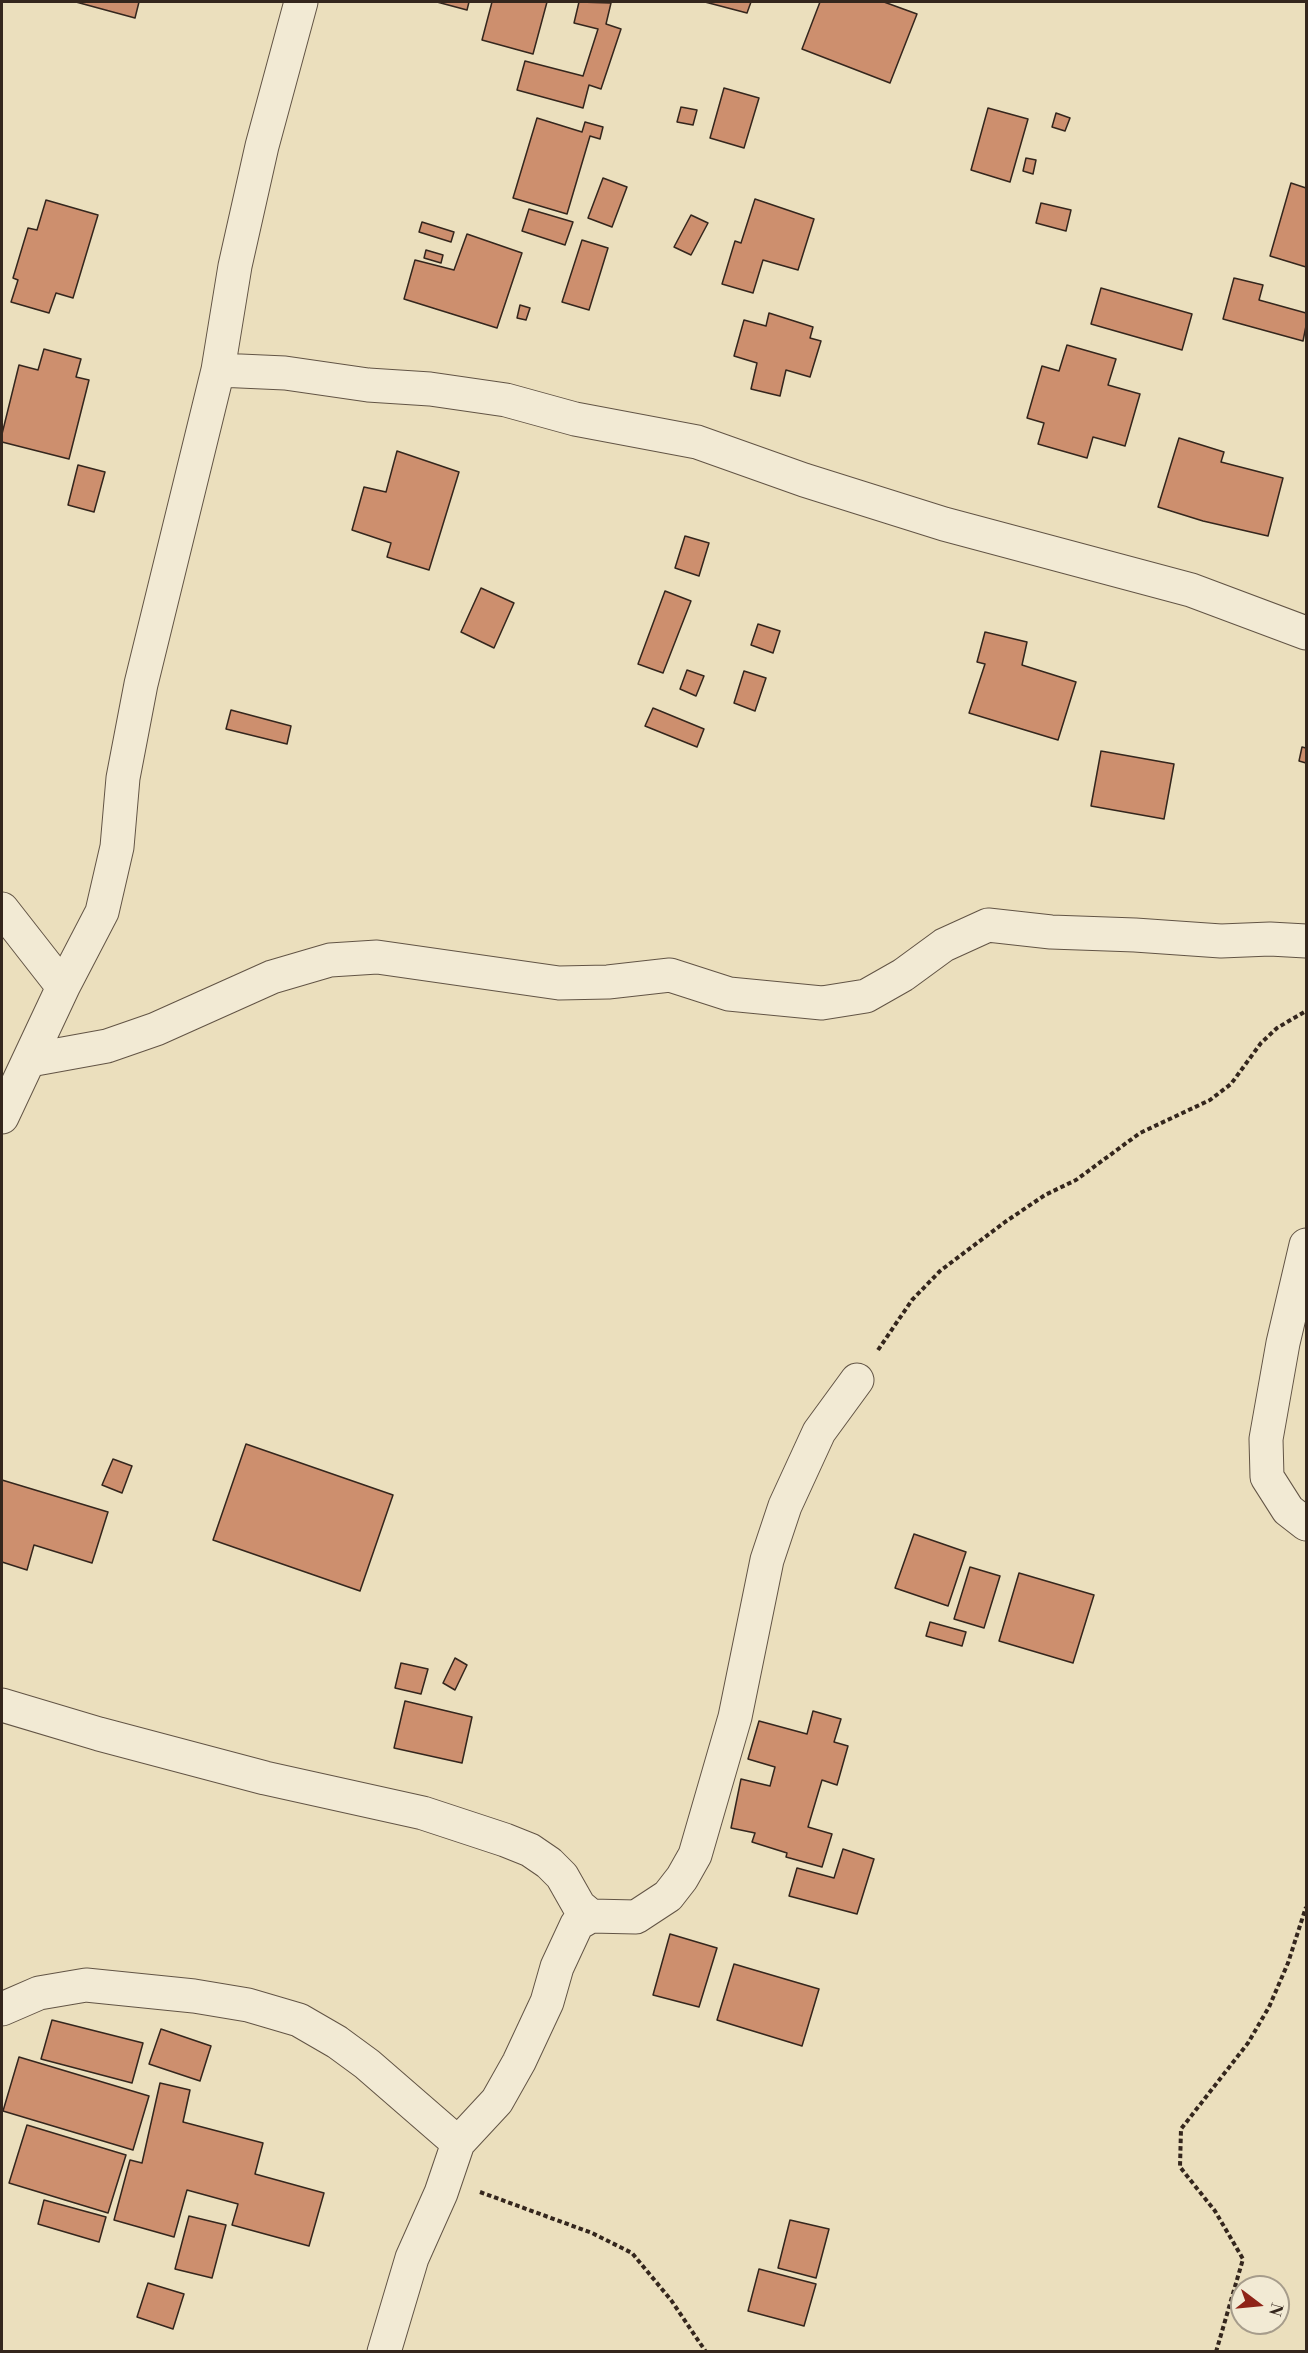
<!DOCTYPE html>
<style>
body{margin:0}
#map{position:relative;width:1308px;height:2353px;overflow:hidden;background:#ebdfbd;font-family:"Libre Bodoni",serif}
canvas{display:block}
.frame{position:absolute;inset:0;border:3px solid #34261d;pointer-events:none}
.north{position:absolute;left:1230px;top:2275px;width:60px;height:60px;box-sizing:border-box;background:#f2ead4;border:2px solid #a69c8b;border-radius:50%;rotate:106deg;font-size:16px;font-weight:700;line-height:24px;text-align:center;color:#34261d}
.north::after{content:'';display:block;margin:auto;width:21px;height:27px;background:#8f2418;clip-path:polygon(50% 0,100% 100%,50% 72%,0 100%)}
</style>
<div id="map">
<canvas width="1308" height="2353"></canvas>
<div class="frame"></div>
<div class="north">N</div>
</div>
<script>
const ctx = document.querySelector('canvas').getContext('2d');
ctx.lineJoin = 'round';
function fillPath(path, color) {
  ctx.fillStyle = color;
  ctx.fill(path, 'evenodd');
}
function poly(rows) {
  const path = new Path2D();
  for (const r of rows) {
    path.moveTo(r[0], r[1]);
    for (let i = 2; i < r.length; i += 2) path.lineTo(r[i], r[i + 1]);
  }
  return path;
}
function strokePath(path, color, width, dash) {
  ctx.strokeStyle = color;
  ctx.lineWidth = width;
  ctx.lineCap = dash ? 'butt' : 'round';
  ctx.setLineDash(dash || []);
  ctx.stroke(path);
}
const building = poly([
 [76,2,139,2,135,18,76,2],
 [437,2,469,2,467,10,437,2],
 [492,2,547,2,533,54,482,40,492,2],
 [579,2,611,3,606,24,621,29,601,89,589,85,583,108,517,90,525,61,583,76,598,29,574,23,579,2],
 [705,2,751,2,747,13,705,2],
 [820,2,884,2,917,14,890,83,802,49,820,2],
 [724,88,759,98,744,148,710,138,724,88],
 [681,107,697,110,693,125,677,122,681,107],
 [988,108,1028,119,1010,182,971,170,988,108],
 [1056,113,1070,118,1065,131,1052,127,1056,113],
 [537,118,582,132,585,122,603,127,600,139,590,136,567,214,513,198,537,118],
 [1026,158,1036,160,1033,174,1023,171,1026,158],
 [603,178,627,187,612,227,588,218,603,178],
 [1291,183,1306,188,1306,267,1270,256,1291,183],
 [755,199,814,219,798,270,763,260,753,293,722,284,735,241,741,243,755,199],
 [46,200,98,215,73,298,56,293,49,313,11,302,18,280,13,278,28,228,37,230,46,200],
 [1041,203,1071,210,1066,231,1036,223,1041,203],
 [529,209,573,222,565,245,522,231,529,209],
 [691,215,708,223,691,255,674,247,691,215],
 [422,222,454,232,451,242,419,232,422,222],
 [467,234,522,253,497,328,404,299,415,260,454,270,467,234],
 [582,240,608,248,589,310,562,302,582,240],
 [426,250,443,255,441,263,424,258,426,250],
 [1234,278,1263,285,1259,300,1306,313,1306,326,1303,341,1223,319,1234,278],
 [1101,288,1192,314,1182,350,1091,324,1101,288],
 [520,305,530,308,526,320,517,318,520,305],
 [769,313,813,327,810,338,821,341,810,377,786,370,780,396,751,389,757,363,734,356,744,320,766,326,769,313],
 [1067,345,1116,359,1108,385,1140,394,1125,446,1093,437,1087,458,1038,444,1044,423,1027,418,1042,366,1059,371,1067,345],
 [44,349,81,359,76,377,89,380,69,459,2,442,2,434,19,365,38,370,44,349],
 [1179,438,1224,452,1221,462,1283,478,1268,536,1203,521,1158,507,1179,438],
 [397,451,459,472,429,570,387,557,391,543,352,530,364,487,386,492,397,451],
 [78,465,105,472,94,512,68,505,78,465],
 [685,536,709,543,699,576,675,568,685,536],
 [481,588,514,603,494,648,461,632,481,588],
 [665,591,691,601,663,673,638,664,665,591],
 [758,624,780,631,773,653,751,645,758,624],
 [985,632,1027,642,1022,665,1076,682,1058,740,969,713,985,664,977,662,985,632],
 [687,670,704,676,696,696,680,689,687,670],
 [744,671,766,678,755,711,734,703,744,671],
 [653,708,704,729,697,747,645,726,653,708],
 [231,710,291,726,287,744,226,729,231,710],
 [1302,747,1306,748,1306,763,1299,761,1302,747],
 [1101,751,1174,764,1164,819,1091,806,1101,751],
 [246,1444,393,1495,360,1591,213,1540,246,1444],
 [113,1459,132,1466,122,1493,102,1485,113,1459],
 [2,1480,108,1512,92,1563,34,1545,27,1570,2,1562,2,1480],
 [914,1534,966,1552,948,1606,895,1588,914,1534],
 [970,1567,1000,1576,984,1628,954,1619,970,1567],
 [1019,1573,1094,1595,1073,1663,999,1641,1019,1573],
 [930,1622,966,1632,962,1646,926,1636,930,1622],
 [455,1658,467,1665,455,1690,443,1683,455,1658],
 [401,1663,428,1669,421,1694,395,1688,401,1663],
 [405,1701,472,1717,462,1763,394,1748,405,1701],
 [813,1711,841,1719,834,1742,848,1746,837,1785,822,1780,808,1827,832,1834,822,1867,786,1857,787,1853,752,1842,755,1833,731,1828,741,1779,770,1786,775,1767,748,1759,759,1721,807,1734,813,1711],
 [843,1849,874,1859,857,1914,789,1896,797,1868,834,1878,843,1849],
 [670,1934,717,1948,699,2007,653,1995,670,1934],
 [734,1964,819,1989,802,2046,717,2020,734,1964],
 [52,2020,143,2043,132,2083,41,2059,52,2020],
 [161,2029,211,2046,200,2081,149,2064,161,2029],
 [19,2057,149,2096,133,2150,3,2111,19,2057],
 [160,2083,190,2090,183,2122,263,2143,255,2174,324,2193,309,2246,232,2225,238,2204,187,2190,174,2237,114,2220,130,2160,142,2163,160,2083],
 [27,2125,126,2155,108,2213,9,2183,27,2125],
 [44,2200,106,2217,99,2242,38,2224,44,2200],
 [189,2216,226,2225,212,2278,175,2269,189,2216],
 [790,2220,829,2229,816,2278,778,2268,790,2220],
 [759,2269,816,2284,804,2326,748,2311,759,2269],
 [148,2283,184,2294,173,2329,137,2317,148,2283]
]);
const path = poly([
 [878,1350,912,1300,940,1271,1005,1222,1045,1195,1076,1180,1140,1133,1210,1100,1231,1084,1261,1043,1277,1028,1306,1011],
 [480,2192,592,2233,632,2253,671,2300,706,2352],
 [1216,2352,1243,2259,1215,2211,1180,2167,1181,2129,1248,2043,1269,2007,1288,1963,1306,1907]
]);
const street = poly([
 [218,370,285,373,368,385,430,389,506,400,575,419,697,442,804,480,944,524,1191,590,1306,633],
 [2,909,63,987],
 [30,1060,107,1046,156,1029,272,977,330,960,377,957,559,983,608,982,670,975,729,994,822,1003,866,996,903,975,944,945,988,925,1051,932,1135,935,1221,941,1270,939,1306,941],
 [2,1117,63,987,102,912,117,847,123,778,141,684,218,370,235,266,262,146,301,2],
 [1306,1245,1283,1343,1266,1439,1267,1477,1288,1510,1306,1524],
 [2,1705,99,1734,265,1778,423,1813,505,1840,530,1850,549,1863,562,1876,579,1906,591,1916],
 [2,2009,39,1993,86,1985,194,1996,248,2005,299,2020,337,2042,367,2064,458,2143],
 [384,2352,412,2258,441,2193,458,2143,497,2101,519,2062,547,2002,557,1967,577,1924,591,1916,636,1917,668,1896,682,1878,695,1855,735,1717,767,1560,785,1506,819,1432,857,1380]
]);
fillPath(building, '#cd8f6e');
strokePath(building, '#34261d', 1.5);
strokePath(street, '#625445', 35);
strokePath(path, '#34261d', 4, [4.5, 3]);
strokePath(street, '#f2ead4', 33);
</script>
